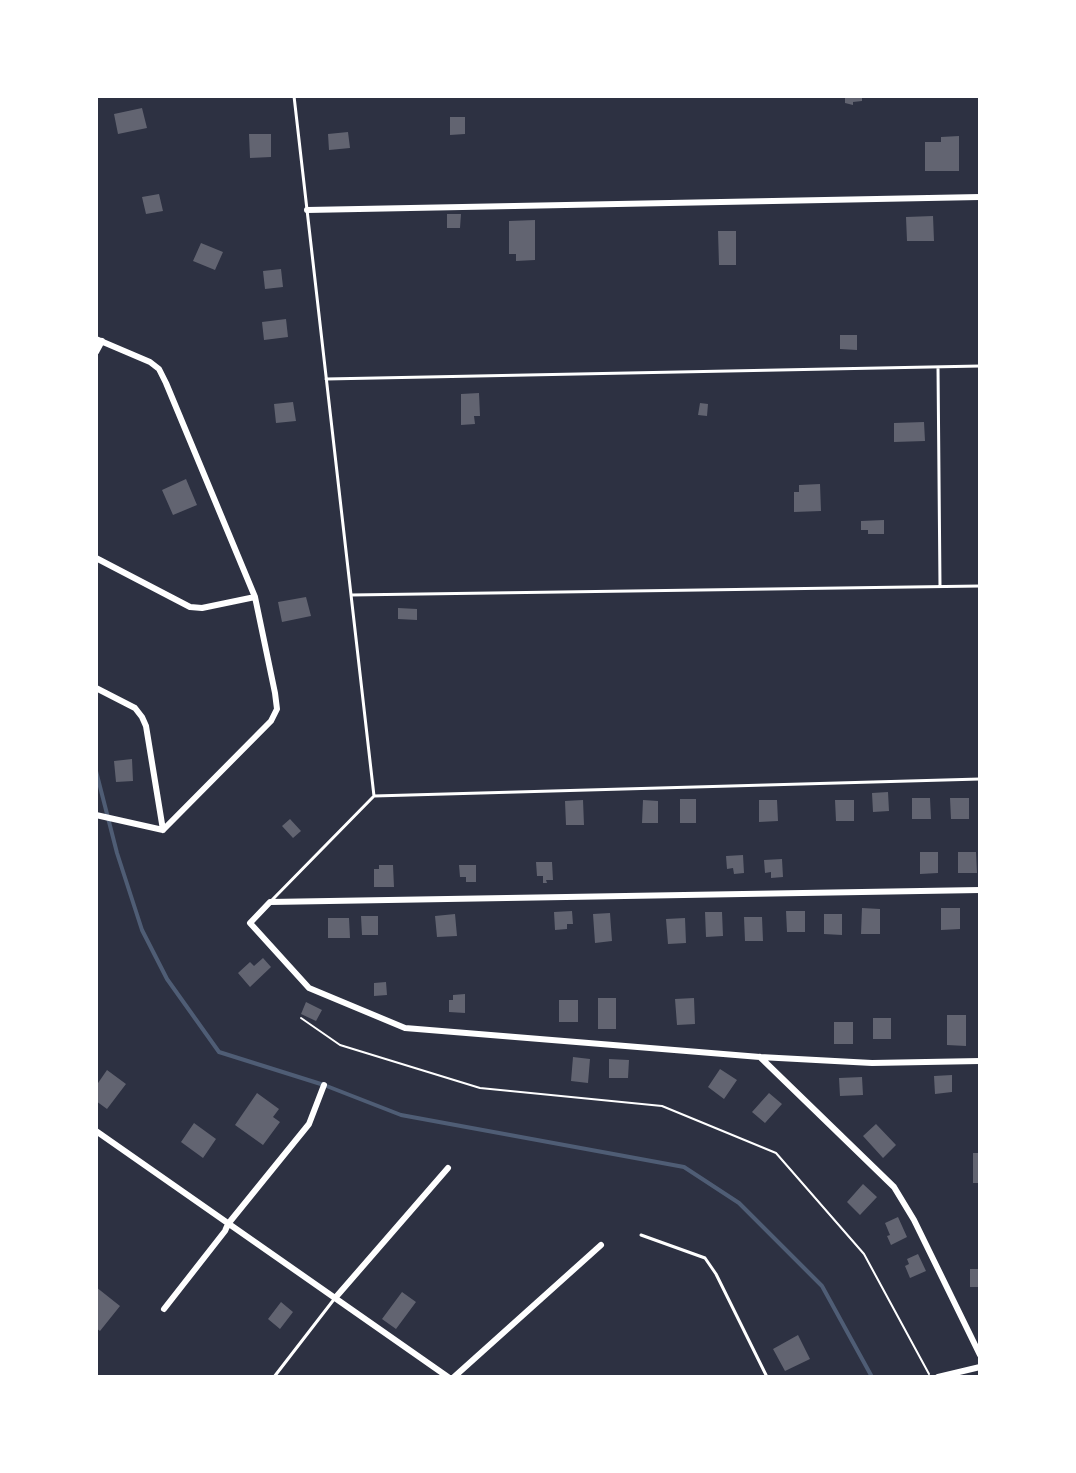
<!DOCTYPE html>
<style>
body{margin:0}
#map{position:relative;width:1076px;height:1473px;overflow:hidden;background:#2d3142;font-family:Mulish,sans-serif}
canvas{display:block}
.frame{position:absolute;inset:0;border:98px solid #fff;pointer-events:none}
</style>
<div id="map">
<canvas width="1076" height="1473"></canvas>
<div class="frame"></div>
</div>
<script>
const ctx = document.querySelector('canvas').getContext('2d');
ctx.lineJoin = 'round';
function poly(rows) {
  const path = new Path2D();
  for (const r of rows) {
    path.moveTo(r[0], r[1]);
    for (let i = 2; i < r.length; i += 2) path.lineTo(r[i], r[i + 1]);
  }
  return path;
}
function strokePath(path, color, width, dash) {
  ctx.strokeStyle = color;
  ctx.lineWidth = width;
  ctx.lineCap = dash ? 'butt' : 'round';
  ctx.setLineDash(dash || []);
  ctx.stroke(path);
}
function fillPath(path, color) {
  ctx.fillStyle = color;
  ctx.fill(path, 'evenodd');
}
const stream = poly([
 [96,771,117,853,142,930,167,979,219,1052,324,1085,401,1115,684,1167,739,1203,822,1286,872,1377]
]);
const building = poly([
 [845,96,862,96,862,101,853,102,853,105,845,103],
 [142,108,147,128,118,134,114,114],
 [450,117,465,117,465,134,450,135],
 [348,132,350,148,329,150,328,134],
 [249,134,271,134,271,157,250,158],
 [959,136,959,171,925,171,925,142,941,142,941,137],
 [159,194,163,211,146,214,142,197],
 [447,214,461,214,460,228,447,228],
 [933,216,934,241,907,241,906,217],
 [535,220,535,260,516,261,516,254,509,254,509,221],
 [718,231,736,231,736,265,719,265],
 [201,243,223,252,215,270,193,261],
 [281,269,283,287,265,289,263,271],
 [286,319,288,337,264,340,262,322],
 [840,335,857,335,857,350,840,349],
 [479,393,480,416,474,416,475,424,461,425,461,394],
 [293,402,296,421,276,423,274,404],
 [700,403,708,404,707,416,698,415],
 [924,422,925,441,894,442,894,423],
 [186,479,197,505,173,515,162,490],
 [820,484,821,511,794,512,794,492,799,492,799,485],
 [884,520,884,534,868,534,868,530,861,530,861,521],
 [306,597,311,616,282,622,278,602],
 [398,608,417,609,417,620,398,619],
 [132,759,133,781,116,782,114,761],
 [888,792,889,811,873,812,872,793],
 [912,798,930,798,931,819,912,819],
 [950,798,969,798,969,819,951,819],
 [680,799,696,799,696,823,680,823],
 [583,800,584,825,566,825,565,801],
 [643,800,658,801,658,823,642,823],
 [759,800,777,800,778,821,759,822],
 [835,800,854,800,854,821,836,821],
 [290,819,301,831,293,838,282,826],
 [920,852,938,852,938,873,920,874],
 [958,852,976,852,977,873,958,873],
 [743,855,744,873,734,874,733,868,727,869,726,856],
 [782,859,783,877,771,878,771,872,765,873,764,860],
 [536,862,552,862,553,880,546,880,547,883,543,883,543,876,537,876],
 [379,865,393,865,394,887,374,887,374,869,379,869],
 [459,865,476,865,476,882,466,882,466,877,460,877],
 [862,908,880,909,880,934,861,934],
 [941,908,960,908,960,929,941,930],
 [572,911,573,924,567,924,567,929,555,930,554,912],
 [786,911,805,911,805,932,787,932],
 [705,912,722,912,723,936,706,937],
 [610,913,612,941,595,943,593,914],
 [455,914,457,936,437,937,435,916],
 [824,914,842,914,842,935,824,934],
 [361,916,378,916,378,935,362,935],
 [744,917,762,917,763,941,745,941],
 [328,918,349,918,350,938,328,938],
 [685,918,686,943,668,944,666,919],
 [263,958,271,967,250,987,238,973,250,962,254,966],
 [386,982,387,995,374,996,374,983],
 [465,994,465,1013,449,1012,449,1000,453,1000,453,995],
 [598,998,616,998,616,1029,598,1029],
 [694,998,695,1024,677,1025,675,999],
 [559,1000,578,1000,578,1022,559,1022],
 [306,1002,322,1010,316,1021,301,1014],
 [947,1015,966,1015,966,1046,947,1045],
 [873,1018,891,1018,891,1039,873,1039],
 [834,1022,853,1022,853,1044,834,1044],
 [573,1057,590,1059,588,1083,571,1081],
 [609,1059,629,1060,628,1078,609,1078],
 [720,1069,737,1080,724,1099,708,1087],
 [107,1070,126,1084,107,1109,96,1101,96,1086],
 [952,1075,952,1092,935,1094,934,1076],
 [862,1077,863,1095,840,1096,839,1078],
 [257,1093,279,1109,273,1117,280,1122,263,1145,235,1125],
 [769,1093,782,1104,765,1123,752,1112],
 [194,1123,216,1139,203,1158,181,1142],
 [876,1124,896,1145,883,1158,863,1136],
 [973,1153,980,1153,980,1183,973,1183],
 [863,1184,877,1197,860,1215,847,1202],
 [898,1217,907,1237,891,1245,887,1236,890,1235,885,1223],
 [918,1254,926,1271,910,1278,905,1266,909,1264,907,1259],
 [970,1269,980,1269,980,1287,970,1287],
 [96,1287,120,1306,100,1331,96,1328],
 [402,1292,416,1302,396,1329,382,1319],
 [281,1302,293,1312,280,1329,268,1319],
 [798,1335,810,1359,785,1371,773,1349]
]);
const path = poly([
 [301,1018,340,1045,480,1088,662,1106,776,1153,864,1254,929,1374]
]);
const service = poly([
 [938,367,940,586],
 [326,379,980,366],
 [351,595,980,586],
 [374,796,980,779],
 [272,900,374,796,294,96],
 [641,1235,705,1258,716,1274,767,1377],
 [274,1377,335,1298]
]);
const minor = poly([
 [307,210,980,197],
 [96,339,150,362,159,369,166,383,255,597,275,693,277,709,271,721,163,830],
 [96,352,102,341],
 [96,558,190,607,202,608,255,597],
 [96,688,135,708,142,717,146,726,163,830],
 [96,815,163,830],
 [980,890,270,902,250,923,309,988,405,1028,760,1057,872,1063,980,1061],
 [760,1057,894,1187,914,1220,980,1355],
 [96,1131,448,1377],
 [336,1297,448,1168],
 [164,1309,225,1231,228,1224,309,1124,324,1085],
 [454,1377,601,1245],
 [938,1377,980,1367]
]);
strokePath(stream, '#4f5d75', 4);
fillPath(building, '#626471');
strokePath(path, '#fff', 2);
strokePath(service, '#fff', 3);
strokePath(minor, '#fff', 6);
</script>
